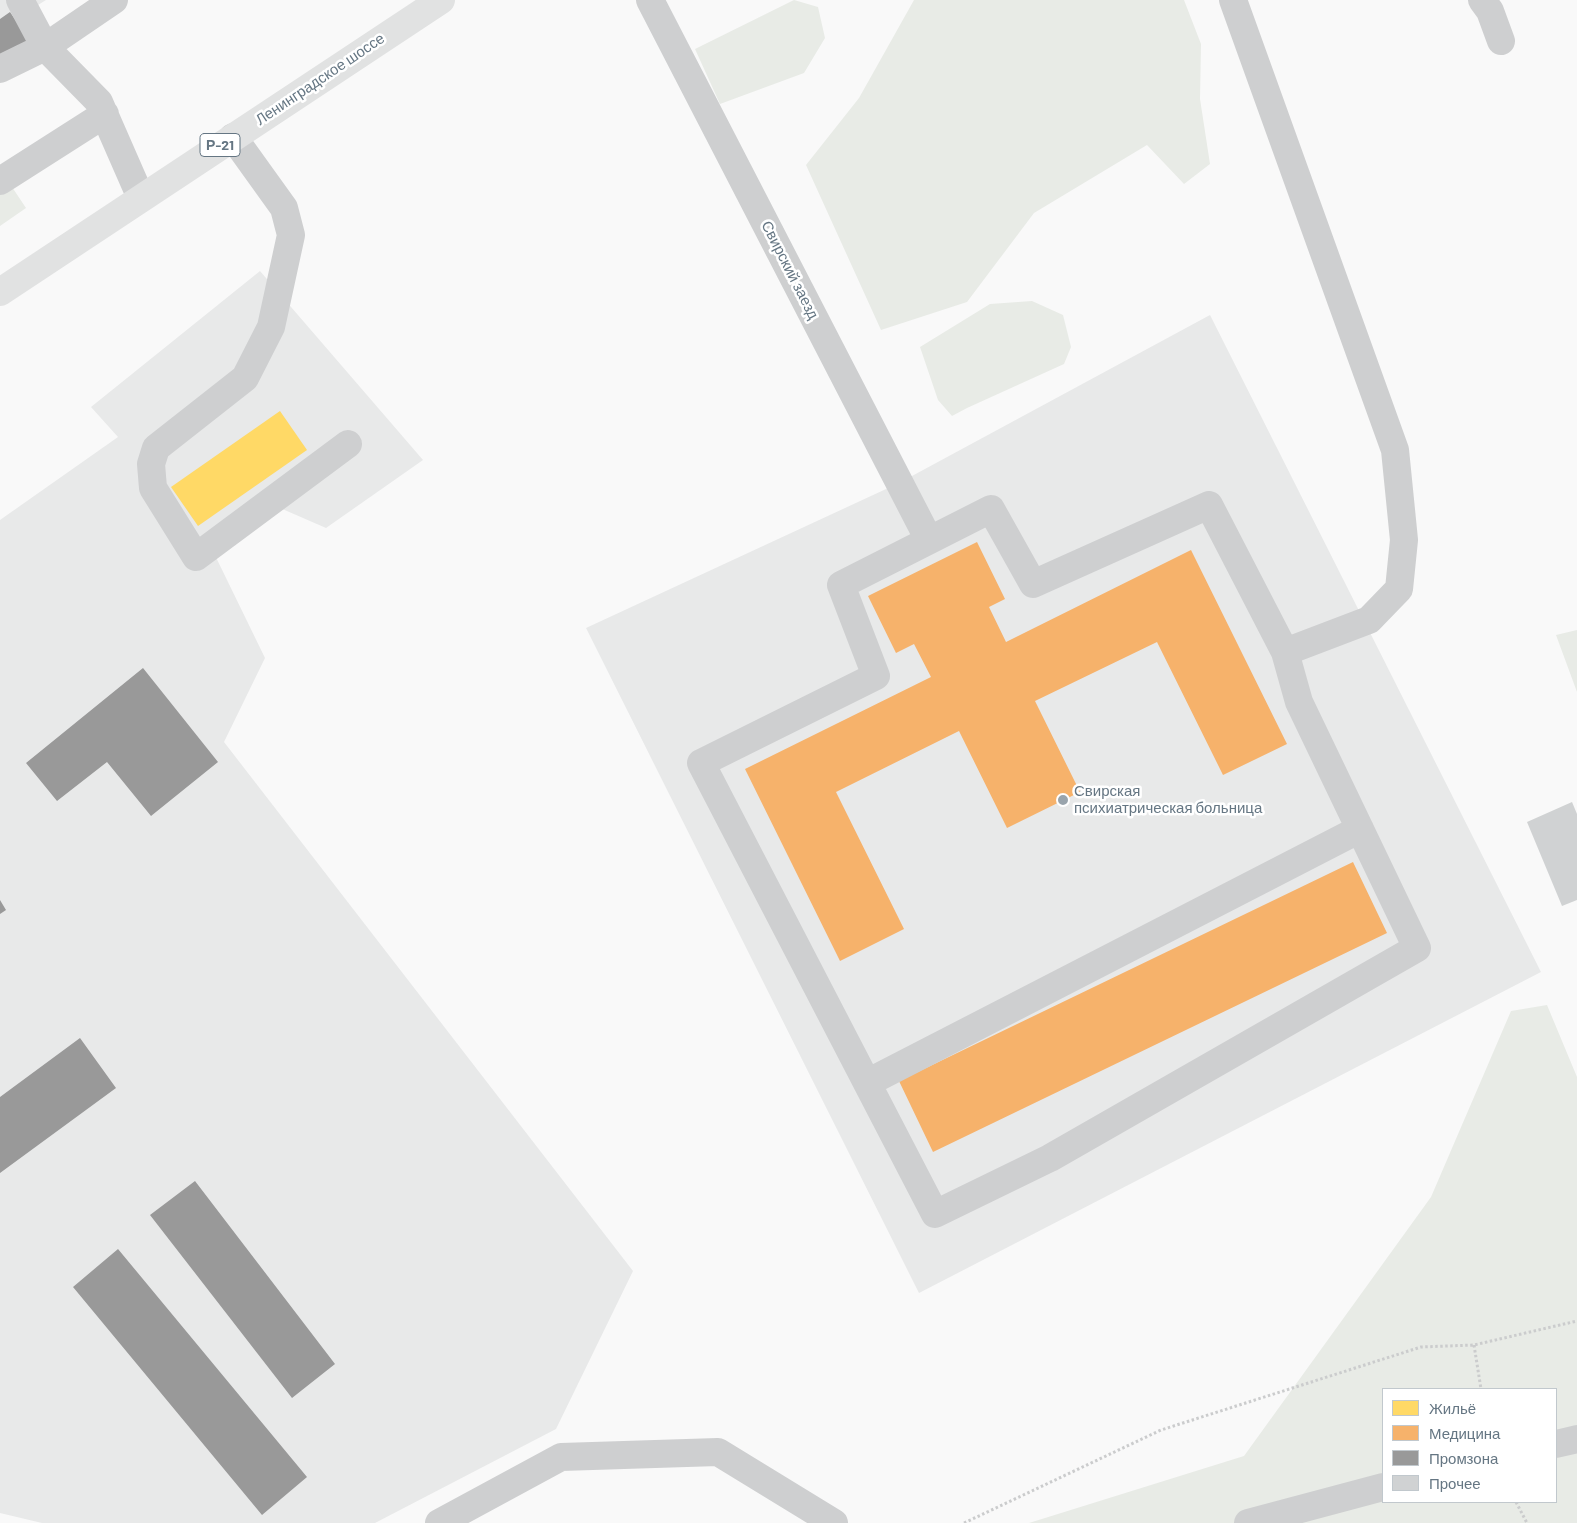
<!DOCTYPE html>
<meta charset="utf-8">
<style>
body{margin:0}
#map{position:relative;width:1577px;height:1523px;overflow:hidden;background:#f9f9f9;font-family:Barlow,sans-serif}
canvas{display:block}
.legend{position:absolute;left:1382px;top:1388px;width:175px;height:115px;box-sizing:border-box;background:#fff;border:1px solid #c1c8cd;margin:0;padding:6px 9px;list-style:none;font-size:15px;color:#657683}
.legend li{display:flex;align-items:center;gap:10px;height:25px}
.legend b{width:25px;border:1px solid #c1c8cd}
</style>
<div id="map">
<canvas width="1577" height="1523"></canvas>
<ul class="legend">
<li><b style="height:14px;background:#ffd966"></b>Жильё</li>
<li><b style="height:14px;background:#f6b26b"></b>Медицина</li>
<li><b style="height:14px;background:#999"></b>Промзона</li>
<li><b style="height:14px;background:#d0d2d3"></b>Прочее</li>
</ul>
</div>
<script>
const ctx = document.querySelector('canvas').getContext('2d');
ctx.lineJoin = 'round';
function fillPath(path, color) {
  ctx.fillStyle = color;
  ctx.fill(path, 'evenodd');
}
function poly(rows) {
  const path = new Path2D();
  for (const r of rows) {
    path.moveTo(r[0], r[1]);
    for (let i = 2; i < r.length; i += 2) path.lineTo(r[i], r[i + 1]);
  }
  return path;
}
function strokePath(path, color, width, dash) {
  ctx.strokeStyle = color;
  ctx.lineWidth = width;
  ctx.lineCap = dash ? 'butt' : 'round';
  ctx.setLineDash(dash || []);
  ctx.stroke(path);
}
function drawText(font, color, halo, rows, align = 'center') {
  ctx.font = font + ' Barlow,sans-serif';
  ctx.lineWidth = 5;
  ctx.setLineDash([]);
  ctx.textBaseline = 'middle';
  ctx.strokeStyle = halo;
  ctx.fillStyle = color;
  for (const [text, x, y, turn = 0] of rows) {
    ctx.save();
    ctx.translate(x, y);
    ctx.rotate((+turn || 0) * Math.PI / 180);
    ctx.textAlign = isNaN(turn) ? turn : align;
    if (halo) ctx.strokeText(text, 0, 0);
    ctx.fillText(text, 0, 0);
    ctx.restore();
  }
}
const built = poly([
 [0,0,46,0,0,29],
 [260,271,423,460,326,528,264,501,209,543,265,658,224,742,633,1271,556,1429,375,1523,42,1523,0,1513,0,520,118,437,91,407],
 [1210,315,1541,972,919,1293,586,628,899,483]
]);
const green = poly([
 [794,0,818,7,825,38,804,73,720,104,695,49],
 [914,0,1184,0,1201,44,1200,99,1210,164,1184,184,1147,145,1034,213,967,302,881,330,806,165,859,98],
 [0,169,26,208,0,226],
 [1032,301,1063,315,1071,347,1064,364,967,408,952,416,938,400,920,347,990,304],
 [1577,630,1577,692,1556,635],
 [1547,1005,1577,1077,1577,1523,1029,1523,1244,1456,1431,1197,1511,1011],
 [1383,1389,1556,1389,1556,1502,1383,1502]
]);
const homes = poly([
 [280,411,307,450,198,526,171,487]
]);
const health = poly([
 [977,542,1005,599,989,607,1006,642,1191,550,1287,744,1223,775,1157,642,1035,701,1080,792,1007,828,959,731,836,792,904,929,840,961,745,769,931,677,914,644,896,653,868,596],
 [1353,862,1387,933,933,1152,899,1081]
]);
const industry = poly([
 [10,12,29,40,0,59,0,19],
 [143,668,218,762,151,816,107,762,57,801,26,763],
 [0,900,6,910,0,914],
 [80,1038,116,1088,0,1173,0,1097],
 [195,1181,335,1364,292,1398,150,1215],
 [118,1249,307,1477,262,1515,73,1287]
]);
const building = poly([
 [1572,802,1577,814,1577,900,1562,906,1527,822]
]);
const path = poly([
 [1474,1345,1481,1389],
 [1516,1502,1527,1523],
 [964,1523,1161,1430,1421,1347,1474,1345,1577,1321]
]);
const minor = poly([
 [20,0,45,47,99,102,141,198],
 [650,0,929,540],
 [1233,0,1395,450,1404,540,1399,589,1369,620,1285,652],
 [1482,0,1490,11,1501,41],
 [0,69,45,47,114,0],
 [233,137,284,208,291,235,271,327,245,378,156,448,151,464,153,488,196,557,348,444],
 [0,181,105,114],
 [1209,505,1285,652,1299,702,1417,948,1050,1158,935,1214,701,763,876,676,841,585,991,509,1033,584,1209,505],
 [867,1083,1360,829],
 [1556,1444,1577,1439],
 [439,1523,561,1457,718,1452,834,1523],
 [1248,1523,1383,1487]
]);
const major = poly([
 [0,292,441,0]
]);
const markers = [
 [1063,800,6,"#99a4ac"]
];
const shields = [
 [220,145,40]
];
const shieldNames = [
 ["Р-21",220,145]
];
const streetNames = [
 ["Ленинградское шоссе",320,79,-34],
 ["Свирский заезд",790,270,63]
];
const poiNames = [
 ["Свирская",1074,791],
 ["психиатрическая больница",1074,808]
];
fillPath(built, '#e8e9e9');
fillPath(green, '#e8ebe6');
fillPath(homes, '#ffd966');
fillPath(health, '#f6b26b');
fillPath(industry, '#999');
fillPath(building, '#d0d2d3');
strokePath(path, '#cbcccd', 3, [2.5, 2.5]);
strokePath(minor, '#cecfd0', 28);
strokePath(major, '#e1e2e2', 28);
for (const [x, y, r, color] of markers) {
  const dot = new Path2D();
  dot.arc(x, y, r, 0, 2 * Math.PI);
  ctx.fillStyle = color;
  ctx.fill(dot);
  strokePath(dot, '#fff', 2);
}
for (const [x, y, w] of shields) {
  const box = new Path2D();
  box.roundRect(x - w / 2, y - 11.5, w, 23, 4);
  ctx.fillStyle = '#fff';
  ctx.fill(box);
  strokePath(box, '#657683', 1);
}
drawText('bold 14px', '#657683', null, shieldNames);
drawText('15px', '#657683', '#fff', streetNames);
drawText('15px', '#657683', '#fff', poiNames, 'left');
</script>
